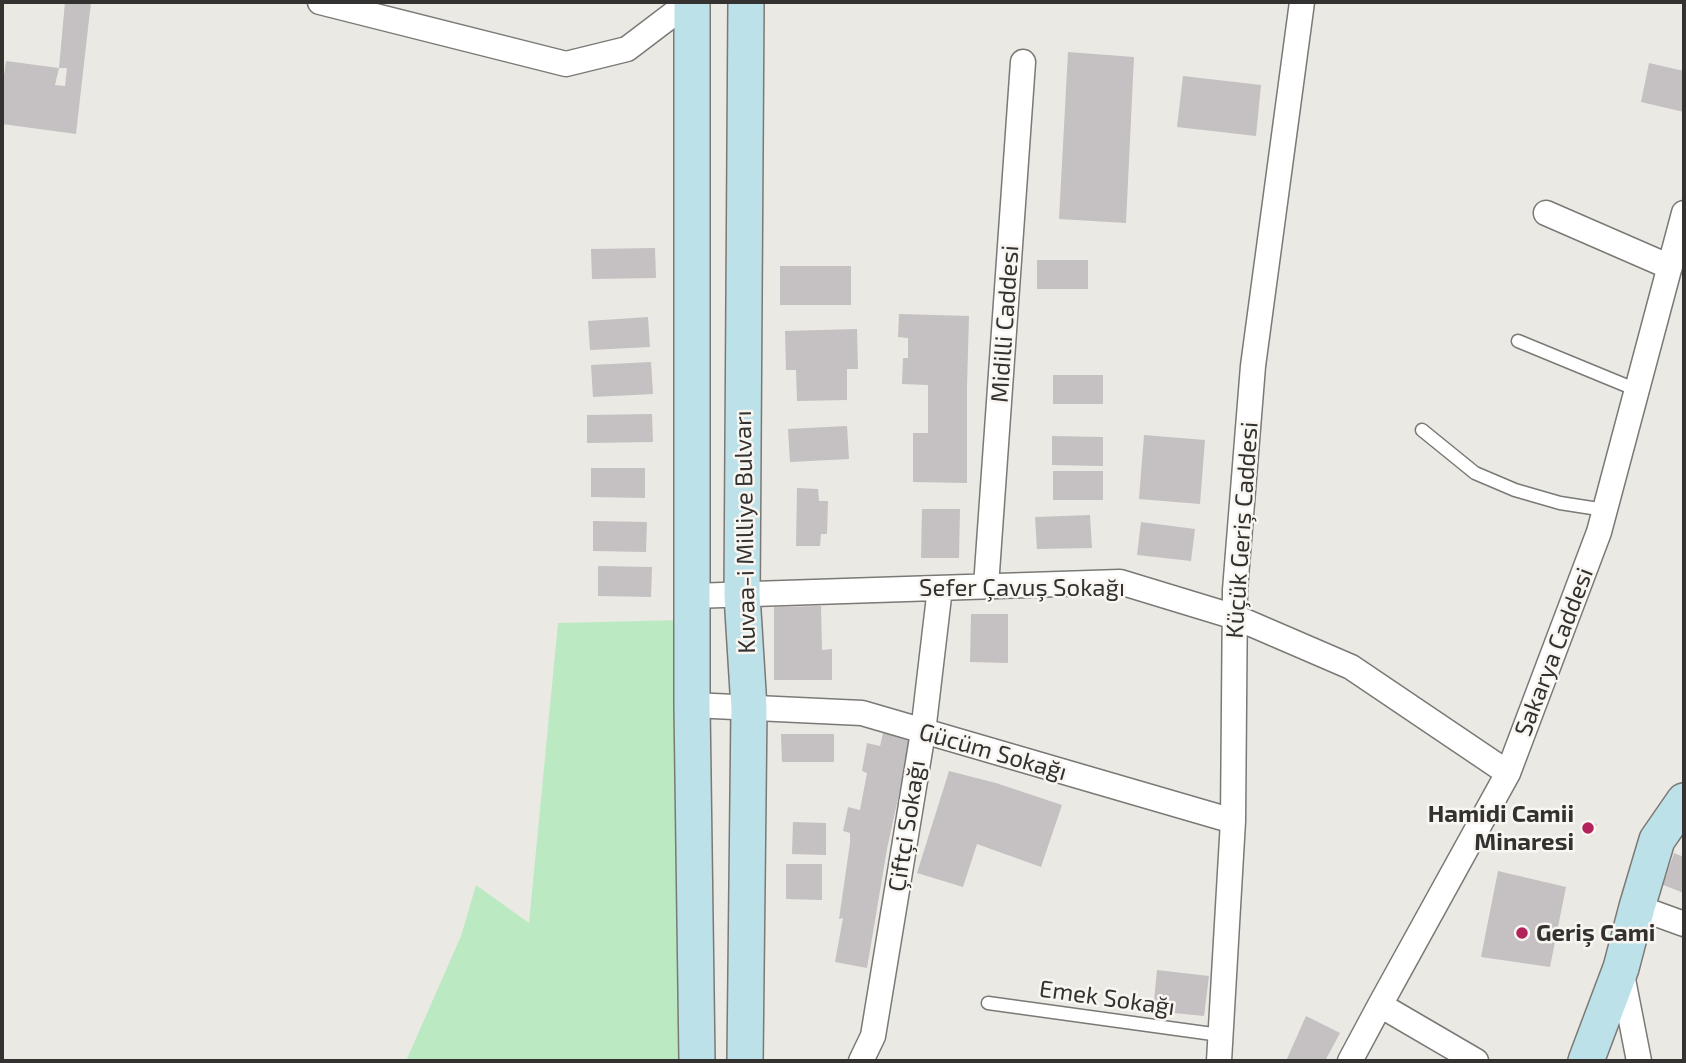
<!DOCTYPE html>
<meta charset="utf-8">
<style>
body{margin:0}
#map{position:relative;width:1686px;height:1063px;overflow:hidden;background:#ebe9e4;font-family:"Exo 2",sans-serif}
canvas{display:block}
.frame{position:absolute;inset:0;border:4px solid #333231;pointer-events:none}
</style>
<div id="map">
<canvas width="1686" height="1063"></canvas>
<div class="frame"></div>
</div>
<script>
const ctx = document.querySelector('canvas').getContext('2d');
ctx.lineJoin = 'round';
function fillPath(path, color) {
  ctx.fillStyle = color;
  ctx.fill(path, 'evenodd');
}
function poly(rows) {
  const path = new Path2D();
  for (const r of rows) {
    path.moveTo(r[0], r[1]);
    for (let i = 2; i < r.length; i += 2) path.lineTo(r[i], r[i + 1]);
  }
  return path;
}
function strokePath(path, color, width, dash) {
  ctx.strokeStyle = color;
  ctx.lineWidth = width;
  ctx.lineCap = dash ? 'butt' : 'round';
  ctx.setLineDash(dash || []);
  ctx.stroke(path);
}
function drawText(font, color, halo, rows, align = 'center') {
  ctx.font = font + ' "Exo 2",sans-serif';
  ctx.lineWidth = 5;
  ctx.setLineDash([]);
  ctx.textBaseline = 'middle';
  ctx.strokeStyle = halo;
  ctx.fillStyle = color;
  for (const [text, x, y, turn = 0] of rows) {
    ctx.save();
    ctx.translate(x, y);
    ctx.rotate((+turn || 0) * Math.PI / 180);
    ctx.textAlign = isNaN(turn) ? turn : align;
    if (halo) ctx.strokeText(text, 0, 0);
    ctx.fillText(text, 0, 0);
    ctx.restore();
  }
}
const green = poly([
 [682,620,681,1061,406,1061,461,936,476,885,529,923,558,623]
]);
const building = poly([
 [65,2,91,2,76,134,2,124,2,91,6,61,59,68,55,85,65,86,67,68,59,68],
 [1068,52,1134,57,1126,223,1059,219],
 [1649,63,1684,71,1684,112,1641,102],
 [1183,76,1261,85,1256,136,1177,127],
 [655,248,656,278,592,279,591,249],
 [1037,260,1088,260,1088,289,1037,289],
 [780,266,851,266,851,305,780,305],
 [899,314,969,316,967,386,967,483,913,482,913,433,928,433,928,385,902,384,903,358,908,358,908,338,898,337],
 [648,317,650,347,590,350,588,321],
 [857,329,858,369,847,369,847,400,797,401,796,370,786,370,785,331],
 [651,362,653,394,593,397,591,365],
 [1053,375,1103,375,1103,404,1053,404],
 [652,414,653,442,587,443,587,415],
 [847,426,849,459,790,462,788,429],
 [1144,435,1205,440,1200,504,1139,499],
 [1052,436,1103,437,1103,466,1052,465],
 [591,468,645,468,645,498,591,497],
 [1053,471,1103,471,1103,500,1053,500],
 [797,488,818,489,819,501,828,501,827,534,821,534,820,546,796,546],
 [922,509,960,509,959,558,921,558],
 [1090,515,1092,548,1037,549,1035,517],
 [593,521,647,522,646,552,593,551],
 [1141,522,1195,529,1191,561,1137,555],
 [598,566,652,567,651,597,598,596],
 [821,606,822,650,832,649,832,680,774,680,774,607],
 [971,614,1008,614,1008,663,970,662],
 [883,733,911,739,887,849,867,968,835,962,843,918,839,919,850,843,850,833,843,831,848,807,860,810,867,773,862,771,867,743,880,746],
 [781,734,834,734,834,762,782,762],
 [949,771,996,783,1062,805,1041,867,977,844,963,887,917,873],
 [1584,820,1597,824,1592,836,1580,832],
 [793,822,826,823,826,855,792,854],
 [1674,853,1684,857,1684,893,1663,885],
 [786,864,822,864,822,900,786,899],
 [1498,871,1566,887,1550,967,1481,957],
 [1157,970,1209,976,1204,1016,1153,1011],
 [1306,1016,1340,1033,1325,1061,1286,1061]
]);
const lane = poly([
 [1518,341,1637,390],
 [1422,430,1475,473,1515,490,1560,503,1605,510],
 [988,1003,1220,1035]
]);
const street = poly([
 [320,2,566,64,627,49,689,2],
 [1546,213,1670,267],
 [986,586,1023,62],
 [692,596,1120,582,1235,617,1351,667,1508,773],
 [692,705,862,713,1233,821],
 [1637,907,1684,924],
 [1621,969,1639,1061],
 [1380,1005,1476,1061],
 [861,1061,873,1036,923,732,940,588],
 [1219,1061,1233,821,1235,590,1253,366,1302,2],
 [1350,1061,1380,1005,1508,773,1599,532,1684,213]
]);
const secondary = poly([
 [692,2,692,705,697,1061],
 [745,1061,749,708,742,595,746,2],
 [1586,1061,1621,968,1637,907,1657,840,1684,801]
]);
const markers = [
 [1588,828,7,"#b1235a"],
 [1522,933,7,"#b1235a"]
];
const streetNames = [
 ["Midilli Caddesi",1005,324,-86],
 ["Küçük Geriş Caddesi",1242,530,-86],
 ["Kuvaa-i Milliye Bulvarı",745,532,-91],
 ["Sefer Çavuş Sokağı",1022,588],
 ["Sakarya Caddesi",1554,652,-69],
 ["Gücüm Sokağı",993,752,16],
 ["Çiftçi Sokağı",907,826,-81],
 ["Emek Sokağı",1107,998,8]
];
const poiNames = [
 ["Hamidi Camii",1574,814],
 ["Minaresi",1574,842],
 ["Geriş Cami",1536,933,"left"]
];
fillPath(green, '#bbeac2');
fillPath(building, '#c5c0c2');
strokePath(lane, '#7b7975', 15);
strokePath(street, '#7b7975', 27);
strokePath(secondary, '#7b7975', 38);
strokePath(lane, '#fff', 12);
strokePath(street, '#fff', 24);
strokePath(secondary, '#bce1e8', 35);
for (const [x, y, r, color] of markers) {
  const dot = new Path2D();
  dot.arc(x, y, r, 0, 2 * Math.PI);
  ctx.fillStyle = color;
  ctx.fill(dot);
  strokePath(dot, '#f9f6f1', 2.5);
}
drawText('24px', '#333231', '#f9f6f1', streetNames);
drawText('bold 24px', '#333231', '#f9f6f1', poiNames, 'right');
</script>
